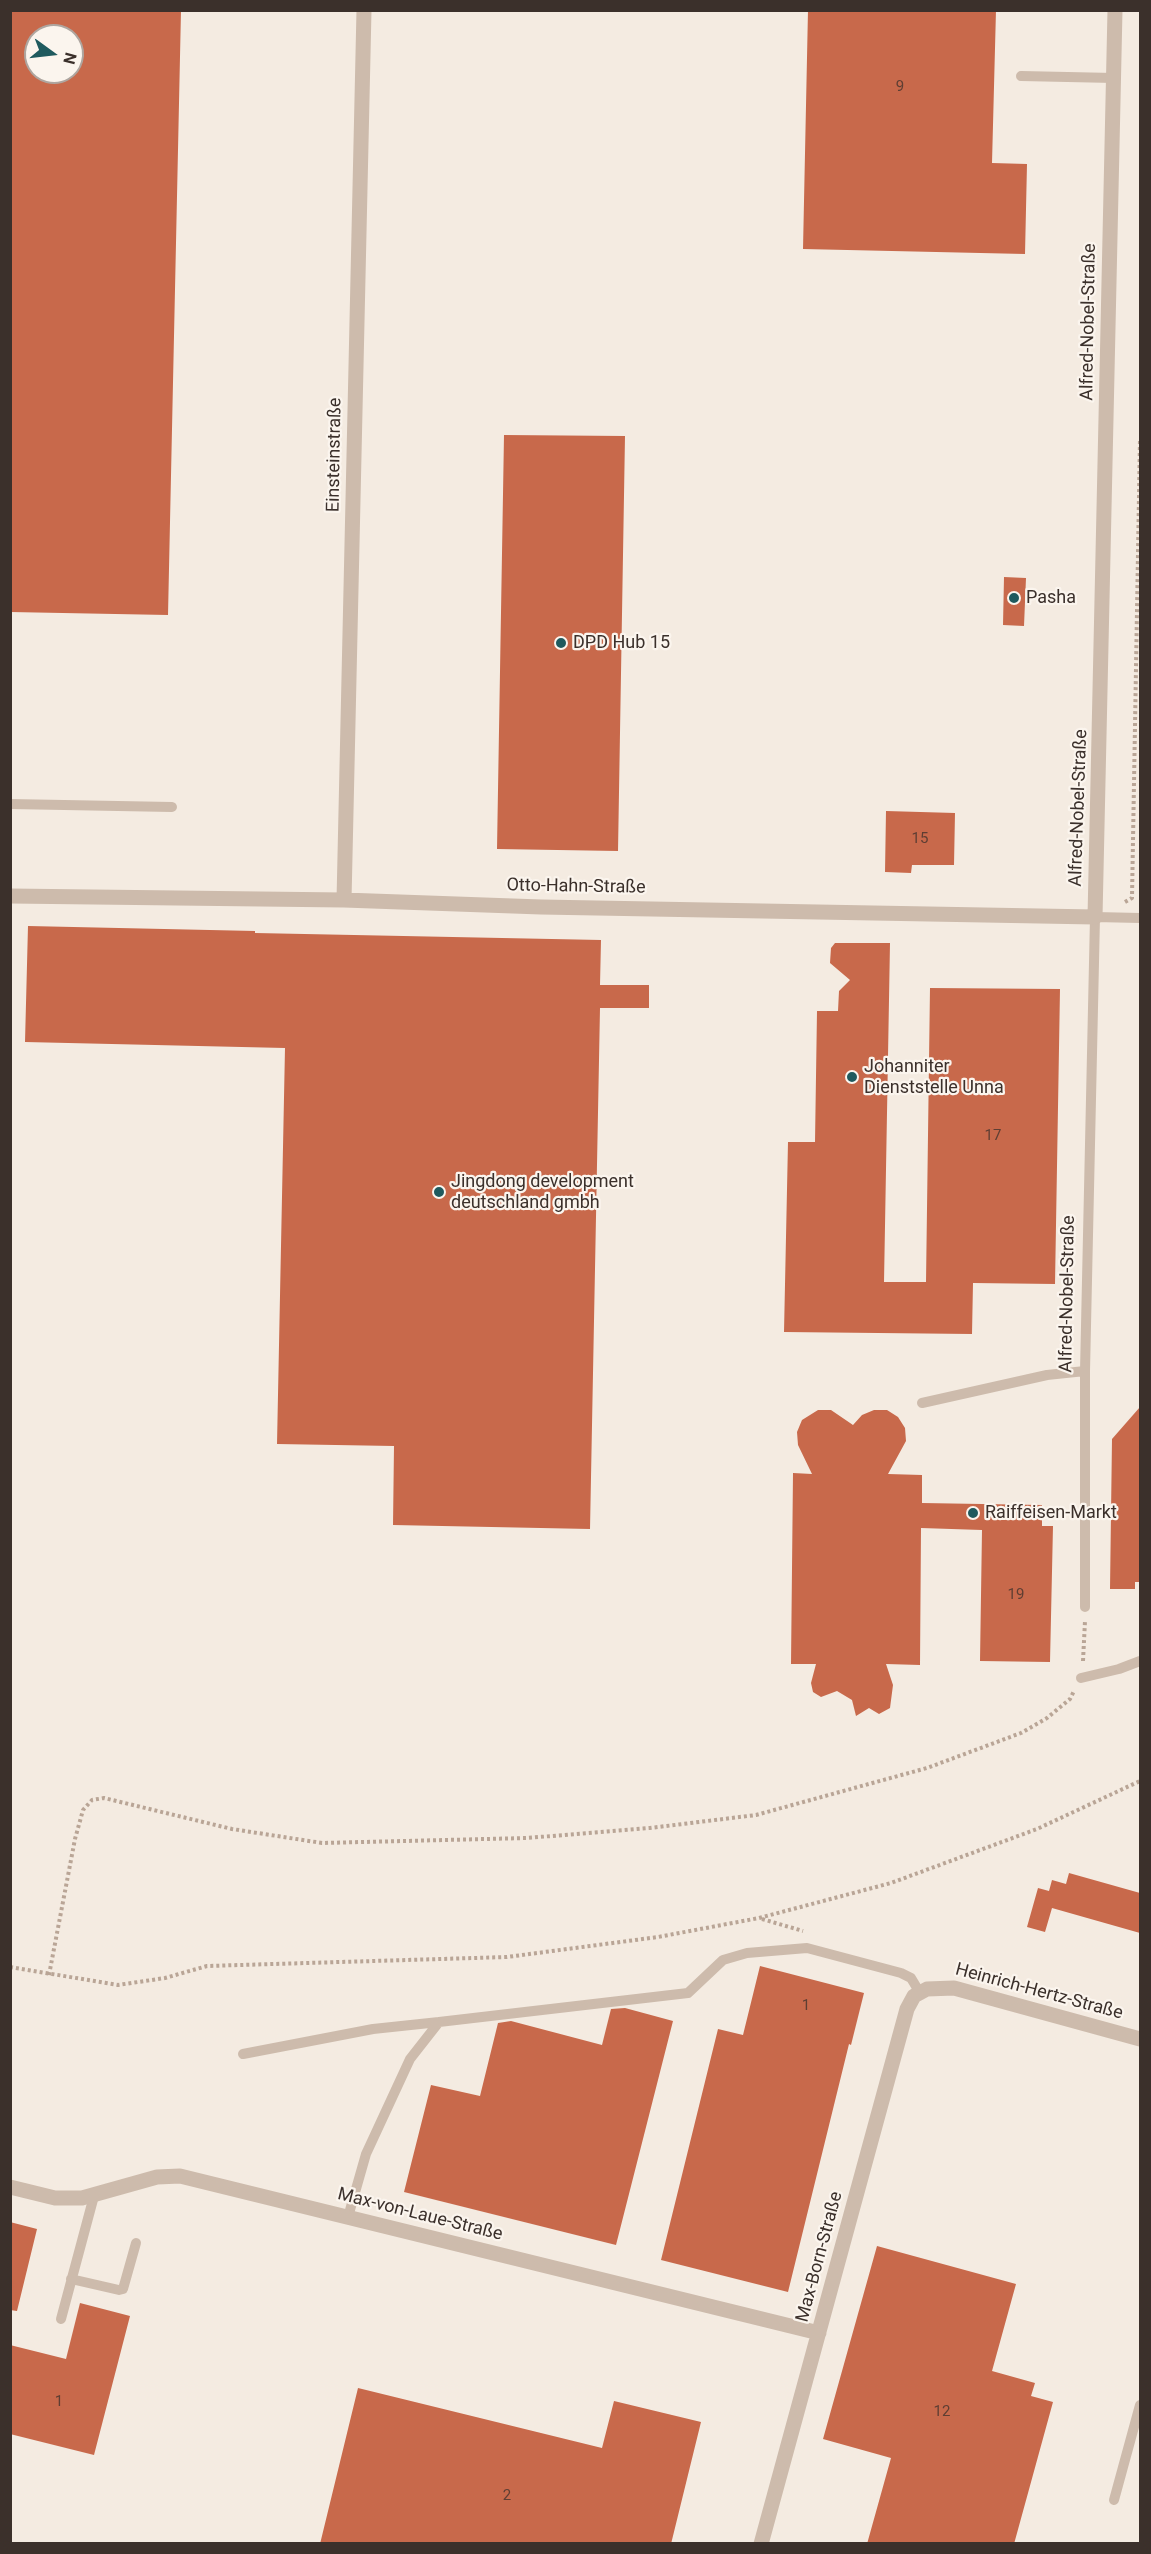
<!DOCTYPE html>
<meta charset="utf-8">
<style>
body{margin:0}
#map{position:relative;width:1151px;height:2554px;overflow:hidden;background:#f4ebe1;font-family:Roboto,sans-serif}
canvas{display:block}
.frame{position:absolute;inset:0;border:12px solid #3b302b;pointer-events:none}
.north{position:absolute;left:24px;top:24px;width:60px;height:60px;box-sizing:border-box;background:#fbf5ee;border:2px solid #aea6a0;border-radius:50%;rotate:105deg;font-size:16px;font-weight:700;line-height:24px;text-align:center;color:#3b302b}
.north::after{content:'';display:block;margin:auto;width:21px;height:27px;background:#1f5a5e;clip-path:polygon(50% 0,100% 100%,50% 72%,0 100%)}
</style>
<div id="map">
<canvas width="1151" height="2554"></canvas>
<div class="frame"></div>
<div class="north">N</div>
</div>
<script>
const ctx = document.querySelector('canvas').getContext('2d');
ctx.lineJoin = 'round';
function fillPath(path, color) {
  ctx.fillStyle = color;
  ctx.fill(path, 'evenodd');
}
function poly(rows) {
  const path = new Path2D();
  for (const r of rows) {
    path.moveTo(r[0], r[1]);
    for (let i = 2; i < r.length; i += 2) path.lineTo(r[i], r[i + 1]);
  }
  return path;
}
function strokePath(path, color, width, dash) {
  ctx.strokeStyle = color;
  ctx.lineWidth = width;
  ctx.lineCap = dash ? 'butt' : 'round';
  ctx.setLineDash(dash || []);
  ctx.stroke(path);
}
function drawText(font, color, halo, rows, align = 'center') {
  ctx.font = font + ' Roboto,sans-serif';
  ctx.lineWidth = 4.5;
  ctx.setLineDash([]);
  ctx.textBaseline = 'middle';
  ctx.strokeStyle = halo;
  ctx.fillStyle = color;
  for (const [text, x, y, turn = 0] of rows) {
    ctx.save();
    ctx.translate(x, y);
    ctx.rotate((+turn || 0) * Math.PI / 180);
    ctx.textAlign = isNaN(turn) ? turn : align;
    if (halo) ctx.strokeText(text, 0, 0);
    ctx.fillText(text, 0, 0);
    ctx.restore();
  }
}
const building = poly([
 [10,10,181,10,168,615,10,612],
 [36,36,72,36,72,72,36,72],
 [808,10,996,10,992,163,1027,164,1025,254,803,249],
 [504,435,625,436,618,851,497,849],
 [1004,577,1026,578,1024,626,1003,625],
 [886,811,955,813,954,865,912,865,911,873,885,872],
 [28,926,255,931,255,933,601,940,600,985,649,985,649,1008,600,1008,590,1529,393,1525,394,1446,277,1444,285,1048,25,1042],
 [835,943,890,943,884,1282,926,1282,930,988,1060,989,1055,1284,973,1283,972,1334,784,1332,788,1142,815,1142,817,1011,838,1011,839,991,850,980,830,963,831,948],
 [1140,1407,1140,1582,1135,1582,1135,1589,1110,1589,1112,1439],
 [818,1410,831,1410,853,1425,862,1415,874,1410,887,1410,898,1417,905,1428,906,1441,888,1474,922,1475,922,1503,1042,1505,1042,1526,1053,1526,1050,1662,980,1661,982,1530,921,1528,920,1665,886,1664,893,1685,890,1708,879,1714,869,1708,856,1716,852,1700,837,1691,821,1697,813,1692,811,1683,816,1664,791,1664,793,1473,812,1474,798,1445,797,1432,802,1420],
 [1069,1873,1140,1893,1140,1933,1052,1908,1045,1932,1027,1927,1038,1888,1049,1891,1052,1880,1066,1884],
 [760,1966,864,1993,851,2045,849,2044,788,2292,661,2260,718,2029,743,2035],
 [625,2008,673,2021,616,2245,404,2192,431,2085,480,2096,498,2023,511,2021,602,2045,611,2009],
 [10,2222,37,2229,17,2311,10,2310],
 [877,2246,1016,2284,992,2371,1035,2383,1031,2396,1053,2402,1014,2544,867,2544,891,2458,823,2439],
 [80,2303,130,2316,94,2455,10,2434,10,2345,66,2359],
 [358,2388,602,2448,614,2401,701,2422,671,2544,320,2544]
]);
const path = poly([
 [1125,902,1132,898,1140,439],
 [1083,1661,1085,1621],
 [762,1919,803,1931],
 [10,1967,118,1985,165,1978,207,1966,507,1957,658,1937,759,1918,891,1883,1037,1829,1140,1781],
 [49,1975,75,1839,83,1810,92,1800,104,1798,232,1829,322,1843,527,1838,650,1828,756,1815,927,1768,1021,1733,1047,1718,1070,1699,1074,1691]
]);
const service = poly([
 [1021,76,1114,78],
 [10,804,172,807],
 [922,1403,1047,1375,1085,1371],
 [1085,1607,1085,1371,1095,917,1140,918],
 [1081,1678,1119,1669,1140,1661],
 [243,2054,373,2029,439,2022],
 [348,2217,366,2154,410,2059,439,2022,688,1993,723,1960,747,1953,807,1948,901,1973,911,1978,920,1993],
 [71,2279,119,2290,123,2289,136,2243],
 [61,2319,94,2196],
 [1114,2500,1140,2405]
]);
const minor = poly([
 [10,896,344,900,541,907,1095,917,1115,10],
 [344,900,364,10],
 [10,2187,55,2198,82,2198,157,2177,180,2176,819,2333],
 [761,2544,907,2009,914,1996,927,1989,954,1988,1140,2039]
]);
const markers = [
 [1014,598,6,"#1f5a5e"],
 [561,643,6,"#1f5a5e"],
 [852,1077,6,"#1f5a5e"],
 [439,1192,6,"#1f5a5e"],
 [973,1513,6,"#1f5a5e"]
];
const numberNames = [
 ["9",900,87],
 ["15",920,839],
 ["17",993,1136],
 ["19",1016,1595],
 ["1",806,2006],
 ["1",59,2402],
 ["12",942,2412],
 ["2",507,2496]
];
const streetNames = [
 ["Alfred-Nobel-Straße",1089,322,-89],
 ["Einsteinstraße",335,455,-89],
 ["Alfred-Nobel-Straße",1079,808,-88],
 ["Otto-Hahn-Straße",576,887,1],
 ["Alfred-Nobel-Straße",1068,1294,-89],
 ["Heinrich-Hertz-Straße",1039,1992,15],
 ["Max-von-Laue-Straße",420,2215,14],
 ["Max-Born-Straße",820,2257,-75]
];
const poiNames = [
 ["Pasha",1026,598],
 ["DPD Hub 15",573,643],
 ["Johanniter",864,1067],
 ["Dienststelle Unna",864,1088],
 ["Jingdong development",451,1182],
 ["deutschland gmbh",451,1203],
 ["Raiffeisen-Markt",985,1513]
];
fillPath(building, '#c8694b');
strokePath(path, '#b9a596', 4, [3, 3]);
strokePath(service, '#cdbbac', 10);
strokePath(minor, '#cdbbac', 15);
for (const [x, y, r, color] of markers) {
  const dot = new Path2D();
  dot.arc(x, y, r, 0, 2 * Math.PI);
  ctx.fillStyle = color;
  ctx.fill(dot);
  strokePath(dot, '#fbf5ee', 2);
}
drawText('15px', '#5e3e33', null, numberNames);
drawText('18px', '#3b302b', '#fbf5ee', streetNames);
drawText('18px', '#3b302b', '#fbf5ee', poiNames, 'left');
</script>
